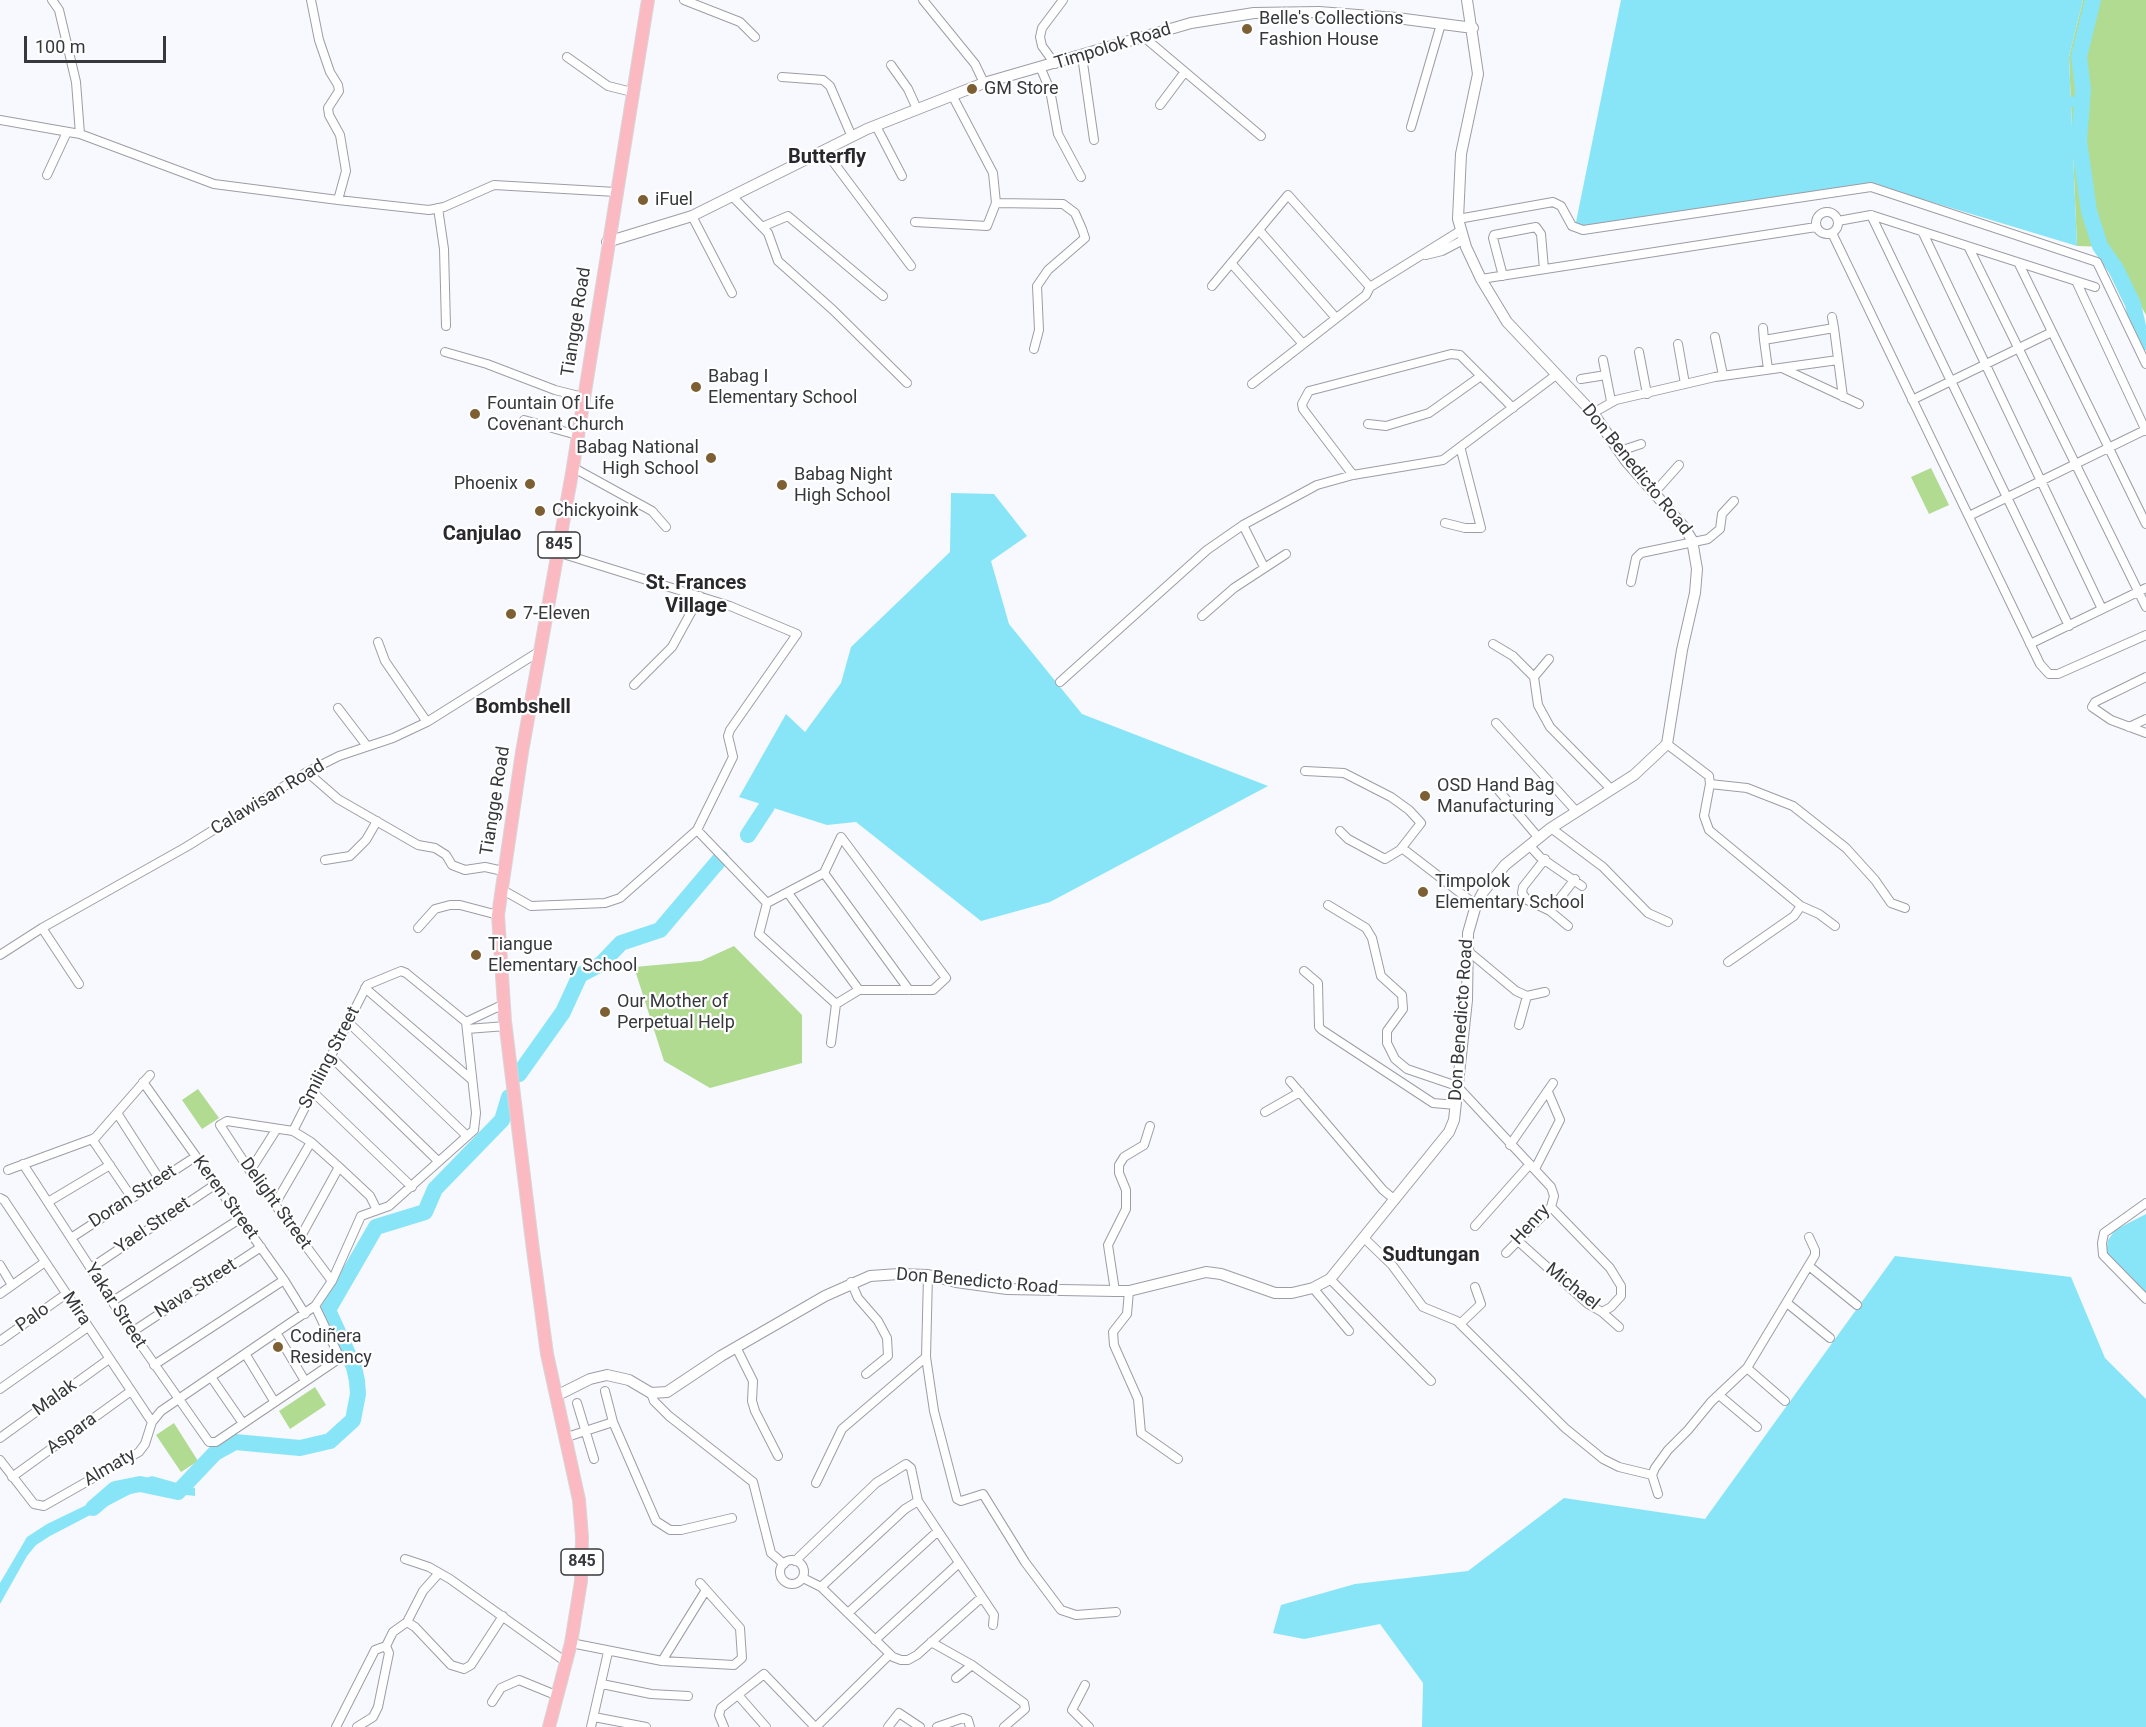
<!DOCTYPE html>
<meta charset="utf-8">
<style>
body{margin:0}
#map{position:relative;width:2146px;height:1727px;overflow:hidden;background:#f8f8ff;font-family:Roboto,sans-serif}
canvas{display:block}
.scale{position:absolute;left:24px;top:36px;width:142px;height:27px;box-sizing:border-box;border:3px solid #37383b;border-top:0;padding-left:8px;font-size:18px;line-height:21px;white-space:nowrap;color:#37383b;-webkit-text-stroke:4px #fff;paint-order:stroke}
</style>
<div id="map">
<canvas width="2146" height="1727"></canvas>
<div class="scale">100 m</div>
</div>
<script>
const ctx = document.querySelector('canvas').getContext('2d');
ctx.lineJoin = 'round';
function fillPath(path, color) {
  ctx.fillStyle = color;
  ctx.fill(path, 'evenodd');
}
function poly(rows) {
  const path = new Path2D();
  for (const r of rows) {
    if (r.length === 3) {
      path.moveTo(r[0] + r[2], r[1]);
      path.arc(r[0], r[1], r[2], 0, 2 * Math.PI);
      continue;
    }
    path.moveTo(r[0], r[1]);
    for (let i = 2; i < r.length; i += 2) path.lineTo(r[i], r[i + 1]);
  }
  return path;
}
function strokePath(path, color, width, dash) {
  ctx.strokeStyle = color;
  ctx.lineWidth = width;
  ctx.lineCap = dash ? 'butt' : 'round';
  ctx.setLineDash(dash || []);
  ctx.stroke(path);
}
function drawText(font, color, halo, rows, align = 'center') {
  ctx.font = font + ' Roboto,sans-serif';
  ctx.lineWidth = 4.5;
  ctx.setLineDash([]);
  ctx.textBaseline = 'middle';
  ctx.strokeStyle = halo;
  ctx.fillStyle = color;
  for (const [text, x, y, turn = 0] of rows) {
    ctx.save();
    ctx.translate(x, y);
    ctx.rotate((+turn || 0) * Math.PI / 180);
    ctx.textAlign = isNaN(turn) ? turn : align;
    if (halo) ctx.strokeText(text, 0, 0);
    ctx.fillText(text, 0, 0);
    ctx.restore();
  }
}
const green = poly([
 [2083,0,2146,0,2146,315,2108,247,2077,246,2069,57],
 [1931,468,1949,505,1929,514,1911,477],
 [734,946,802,1015,802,1063,710,1088,664,1061,634,967,701,961],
 [198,1089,219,1118,202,1129,182,1100],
 [315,1387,326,1405,290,1429,279,1411],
 [174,1423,198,1461,181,1472,156,1435]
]);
const water = poly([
 [1621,0,2083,0,2069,57,2077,246,1872,184,1575,227],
 [951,493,994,494,1027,536,991,561,1009,624,1082,714,1268,786,1050,902,981,921,856,822,827,825,739,797,786,714,805,732,841,683,851,647,950,552],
 [2146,1214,2146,1298,2106,1253,2108,1240,2115,1230],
 [1895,1256,2071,1277,2105,1358,2146,1399,2146,1727,1422,1727,1423,1683,1380,1624,1304,1639,1273,1633,1281,1605,1355,1584,1468,1571,1564,1498,1705,1519],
 [152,1476,195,1488,195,1496,140,1489,50,1536,36,1545,27,1556,0,1604,0,1583,27,1537,47,1524,130,1484]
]);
const canal = poly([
 [2057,98,2082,104]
]);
const river = poly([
 [2093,0,2079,57,2083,89,2079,141,2089,211,2100,246,2116,269,2133,304,2139,331,2146,342],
 [748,835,767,806],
 [519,1074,563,1012,580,975,601,964,621,943,660,930,721,858],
 [93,1508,115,1489,140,1484,178,1492,215,1453,235,1442,300,1448,330,1441,353,1420,358,1394,357,1381,354,1367,328,1310,376,1227,425,1212,435,1189,502,1120,509,1097]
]);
const minor = poly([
 [52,0,59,10,76,82,80,134],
 [311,0,319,40,330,72,338,85,339,91,328,108,329,115,340,135,346,171,338,200],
 [684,0,740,22,755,37],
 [923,0,975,64,984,83],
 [1145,38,1261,136],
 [1082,56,1094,140],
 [567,57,608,86,632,92],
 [1055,64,1042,46,1040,37,1042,28,1063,0],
 [891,65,908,89,917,109],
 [1041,69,1050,90,1058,134,1081,177],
 [782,77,823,80,830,86,852,137],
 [952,95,993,173,996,203,1063,204,1075,213,1082,229,1085,238,1048,270,1037,286,1039,330,1034,349],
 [1160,105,1184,73],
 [0,120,80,134,214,184,338,200,429,210,444,207,494,185,616,192],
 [876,126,902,176],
 [1411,127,1441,24],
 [825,151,911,266],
 [47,175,67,132],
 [733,197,768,233,778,261,833,310,907,383],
 [438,208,444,249,446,326],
 [1827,223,11],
 [1871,215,2069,626],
 [692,216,732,293],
 [1458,219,1553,202,1561,206,1572,226,1583,230,1871,187,2097,262,2146,364],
 [1838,221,1871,215,2095,287],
 [915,222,987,226,996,203],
 [762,227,788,216,883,296],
 [1259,230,1336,318],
 [1832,233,2040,664,2049,674,2058,674,2146,635],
 [1923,233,2102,609],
 [1969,248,2146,607],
 [1426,255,1442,251,1463,240],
 [1231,263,1303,344],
 [2019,264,2146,524],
 [1503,276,1493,238,1494,235,1536,227,1541,234,1544,269],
 [1481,279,1816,227],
 [2077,283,2146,431],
 [1212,286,1288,195,1370,287],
 [1832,317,1834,328],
 [1763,328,1764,340],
 [1715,337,1723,375],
 [1678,344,1685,384],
 [445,352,487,364,555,390,583,397],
 [1639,352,1647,394],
 [1603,360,1611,401],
 [1768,369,1764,340,1834,328,1843,397],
 [1784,369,1859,404],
 [1581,379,1606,375],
 [1252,384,1366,295,1370,287,1460,231],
 [1912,400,2052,332],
 [1593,413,1616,400,1715,377,1838,360],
 [524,420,577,435],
 [1368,424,1386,426,1429,413,1481,376],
 [1620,451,1641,444],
 [572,467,652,511,666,527],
 [1353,475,1303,409,1302,404,1309,391,1451,354,1460,355,1513,408],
 [1654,493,1679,465],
 [1969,516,2145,430],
 [1445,523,1465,528,1481,528,1461,450],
 [1243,525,1264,567],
 [1631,582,1636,558,1641,553,1708,539,1720,529,1722,514,1734,501],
 [1202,616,1234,588,1286,554],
 [378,642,385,661,427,722],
 [1493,644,1513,656,1534,677],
 [2030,644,2146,588],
 [1549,659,1534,677,1538,705,1550,727,1611,789],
 [2146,677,2095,702,2092,707,2111,720,2146,733],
 [1060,682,1207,550,1243,525,1317,485,1353,475,1443,460,1556,375],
 [634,685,672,647,700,596],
 [338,708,367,746],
 [1496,723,1576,811],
 [2129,727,2146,719],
 [1667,744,1709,776,1710,784,1704,816,1709,830,1801,906,1794,916,1728,962],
 [1305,771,1344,773,1391,797,1409,810,1421,823,1400,850,1385,859,1348,839,1340,831],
 [307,772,338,799,418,845,435,848,446,855,452,865,465,870,485,867,503,871],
 [1710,784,1747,788,1793,806,1846,848,1875,880,1891,903,1905,908],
 [1499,791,1538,837],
 [1551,828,1603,867,1648,913,1668,922],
 [697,830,767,903],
 [1529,845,1540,857,1582,886],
 [1402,848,1476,905],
 [1545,859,1523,887,1522,893,1527,900,1550,911,1568,926],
 [325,860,350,856,366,840,377,821],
 [824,873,909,990],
 [501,889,531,906,605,903,620,898,697,830,733,757,728,736,730,730,797,634,730,606,557,552],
 [788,893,859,990],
 [1328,905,1366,928,1372,938,1381,976,1402,995,1403,1009,1387,1031,1387,1043,1395,1059,1407,1069,1457,1086,1551,1187,1554,1196,1551,1207,1506,1253],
 [1801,906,1819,914,1835,926],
 [1550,911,1575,879],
 [42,928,79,984],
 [418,928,435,909,450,905,460,905,498,915],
 [1468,951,1516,991,1527,996,1545,992],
 [0,955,42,928,186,847,307,772,339,756,393,738,427,722,540,651],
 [1304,971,1318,983,1319,1027,1322,1030,1433,1103,1456,1105],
 [365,988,471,1079],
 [348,1022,467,1136],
 [466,1022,504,1004],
 [1519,1025,1527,996],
 [467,1029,506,1026],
 [831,1043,836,1004,859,990,933,990,946,978,841,837,824,873,767,903,759,934,836,1004],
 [331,1057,438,1161],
 [1290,1081,1383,1190,1395,1200],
 [143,1082,284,1280,305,1314],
 [313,1092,412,1187],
 [1265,1112,1300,1092],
 [117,1113,160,1180],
 [293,1131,367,985,401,971,406,973,466,1022],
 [92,1139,132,1198],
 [1510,1145,1553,1083],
 [23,1164,132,1332,209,1442,216,1442,337,1360,338,1354,315,1306],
 [1535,1169,1560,1120,1548,1092],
 [8,1170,95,1138,150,1075],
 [250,1171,276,1130],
 [0,1198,4,1200,152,1422],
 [48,1202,110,1165],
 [2146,1203,2104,1233,2102,1243,2103,1255,2146,1299],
 [275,1204,311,1142],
 [1475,1226,1530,1164],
 [71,1238,195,1157],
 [300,1238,339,1167],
 [1364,1238,1392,1265,1423,1307,1457,1321,1565,1428,1603,1459,1619,1467,1652,1475],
 [1517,1240,1588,1304,1602,1312,1611,1307,1621,1296,1621,1286,1610,1268,1551,1207],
 [0,1265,12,1285],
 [1809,1266,1857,1305],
 [91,1268,216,1184],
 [928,1275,926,1357,934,1411,957,1499,961,1501,983,1494,1025,1562,1061,1610,1076,1615,1116,1612],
 [1330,1279,1431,1381],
 [332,1281,250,1171,220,1125,227,1121,293,1131,311,1142,339,1167,370,1196,377,1210],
 [851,1282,858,1298,878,1321,887,1338,888,1356,866,1374],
 [1313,1288,1349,1331],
 [1115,1291,1108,1245,1126,1209,1126,1190,1119,1173,1119,1165,1124,1157,1144,1145,1150,1126],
 [1129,1291,1127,1314,1113,1332,1114,1345,1138,1399,1141,1433,1178,1459],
 [0,1294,45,1262],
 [113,1301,241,1218],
 [1787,1303,1830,1338],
 [1602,1312,1619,1327],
 [1460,1324,1481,1304,1475,1287],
 [132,1332,261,1247],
 [277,1334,305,1381],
 [0,1341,66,1294],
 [736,1347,753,1381,752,1401,755,1411,778,1456],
 [246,1355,274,1401],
 [154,1365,284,1280],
 [1747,1368,1785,1401],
 [211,1377,242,1422],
 [0,1389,88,1327],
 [605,1391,613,1422,656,1521,670,1530,681,1530,732,1518],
 [651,1393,654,1401,669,1416,753,1482,771,1553,784,1564],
 [1719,1395,1757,1427],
 [577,1403,594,1459],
 [567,1437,613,1422],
 [0,1438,109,1359],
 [0,1460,34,1504,44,1506,139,1452,145,1444,152,1422,161,1411,315,1306,332,1281,361,1216,389,1206,474,1130,476,1113,466,1022],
 [12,1477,131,1391],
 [816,1483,842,1429,926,1357],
 [1658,1494,1652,1475,1655,1468,1668,1450,1688,1430,1711,1402,1747,1368,1815,1255,1815,1250,1809,1237],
 [405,1559,429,1567,450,1579,566,1662],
 [792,1572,12],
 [795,1561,876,1483,906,1464,911,1468,918,1501,994,1615,993,1625],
 [803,1578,821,1587,893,1657,901,1660,908,1660,917,1655,982,1597],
 [821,1587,905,1509,918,1501],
 [848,1613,938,1531],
 [407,1622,415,1627,451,1665,464,1669,471,1665,503,1616],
 [875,1640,959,1563],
 [931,1642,972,1665,1024,1703,1025,1709,1004,1727],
 [571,1643,662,1661,734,1665,742,1658,740,1628,700,1583],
 [662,1661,706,1590],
 [956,1678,972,1665],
 [602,1684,651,1694,688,1696],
 [1085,1685,1072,1710,1089,1727],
 [738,1695,766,1727],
 [492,1702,501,1688,519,1680,558,1696],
 [594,1717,646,1727],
 [336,1727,375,1650,386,1646],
 [357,1727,373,1717,378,1707,389,1653,386,1646,393,1632,407,1622,423,1591,439,1573],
 [591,1727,608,1652],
 [724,1727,719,1715,721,1708,764,1674,815,1727],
 [816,1727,890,1654],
 [888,1727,899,1713,920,1727],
 [937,1727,963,1718,968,1720,970,1727]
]);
const tertiary = poly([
 [607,242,692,216,867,129,984,83,1191,23,1254,13,1319,12,1397,18,1473,28],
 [556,1396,590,1379,607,1375,629,1380,651,1393,667,1392,721,1356,825,1296,870,1276,899,1274,928,1275,956,1282,1007,1289,1115,1291,1129,1291,1206,1272,1221,1274,1275,1293,1292,1293,1313,1288,1330,1279,1449,1132,1454,1120,1467,1000,1468,933,1476,905,1483,892,1505,865,1551,828,1634,775,1667,744,1682,650,1695,593,1697,569,1692,540,1684,527,1626,461,1593,413,1507,322,1481,279,1466,247,1458,219,1461,154,1478,74,1467,0]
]);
const primary = poly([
 [549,1727,571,1643,581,1581,582,1537,579,1500,547,1354,533,1250,505,1021,498,915,522,752,572,473,648,0]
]);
const markers = [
 [1247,29,6,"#7d5f33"],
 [972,89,6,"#7d5f33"],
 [643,200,6,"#7d5f33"],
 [696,387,6,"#7d5f33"],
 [475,414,6,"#7d5f33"],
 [711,458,6,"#7d5f33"],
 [530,484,6,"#7d5f33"],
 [782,485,6,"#7d5f33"],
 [540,511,6,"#7d5f33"],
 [511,614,6,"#7d5f33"],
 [1425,796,6,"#7d5f33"],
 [1423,892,6,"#7d5f33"],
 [476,955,6,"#7d5f33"],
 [605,1012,6,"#7d5f33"],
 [278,1347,6,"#7d5f33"]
];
const shields = [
 [559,545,42],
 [582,1562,42]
];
const shieldNames = [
 ["845",559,545],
 ["845",582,1562]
];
const poiNames = [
 ["Belle's Collections",1259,19],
 ["Fashion House",1259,40],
 ["GM Store",984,89],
 ["iFuel",655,200],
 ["Babag I",708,377],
 ["Elementary School",708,398],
 ["Fountain Of Life",487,404],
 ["Covenant Church",487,425],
 ["Babag National",699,448,"right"],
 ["High School",699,469,"right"],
 ["Babag Night",794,475],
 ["High School",794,496],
 ["Phoenix",518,484,"right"],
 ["Chickyoink",552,511],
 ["7-Eleven",523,614],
 ["OSD Hand Bag",1437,786],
 ["Manufacturing",1437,807],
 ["Timpolok",1435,882],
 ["Elementary School",1435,903],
 ["Tiangue",488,945],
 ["Elementary School",488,966],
 ["Our Mother of",617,1002],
 ["Perpetual Help",617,1023],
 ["Codiñera",290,1337],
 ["Residency",290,1358]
];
const streetNames = [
 ["Timpolok Road",1113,47,-17],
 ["Tiangge Road",577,322,-81],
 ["Don Benedicto Road",1636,470,51],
 ["Calawisan Road",268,798,-31],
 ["Tiangge Road",496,801,-81],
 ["Don Benedicto Road",1462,1020,-86],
 ["Smiling Street",330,1058,-63],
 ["Doran Street",133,1197,-33],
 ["Keren Street",225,1198,54],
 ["Delight Street",275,1204,54],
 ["Henry",1531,1225,-48],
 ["Yael Street",153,1226,-34],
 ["Don Benedicto Road",977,1282,5],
 ["Michael",1572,1287,39],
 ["Nava Street",196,1289,-33],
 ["Yakar Street",115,1306,57],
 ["Mira",76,1309,56],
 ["Palo",33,1318,-35],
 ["Malak",55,1398,-36],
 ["Aspara",72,1434,-36],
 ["Almaty",110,1468,-30]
];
const neighbourhoodNames = [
 ["Butterfly",827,158],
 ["Canjulao",482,535],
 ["St. Frances",696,584],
 ["Village",696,607],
 ["Bombshell",523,708],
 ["Sudtungan",1431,1256]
];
fillPath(green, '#b0db91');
fillPath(water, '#88e5f8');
strokePath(canal, '#88e5f8', 10);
strokePath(river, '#88e5f8', 16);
strokePath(minor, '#9d9da5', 10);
strokePath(tertiary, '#9d9da5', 12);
strokePath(primary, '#d7d7d8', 14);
strokePath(minor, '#fff', 8);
strokePath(tertiary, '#fff', 10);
strokePath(primary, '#fbbac2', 12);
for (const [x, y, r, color] of markers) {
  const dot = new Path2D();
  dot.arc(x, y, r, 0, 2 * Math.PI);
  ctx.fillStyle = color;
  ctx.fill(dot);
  strokePath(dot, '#fff', 2);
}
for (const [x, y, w] of shields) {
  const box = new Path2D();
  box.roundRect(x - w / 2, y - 13, w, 26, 4.5);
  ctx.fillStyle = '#fff';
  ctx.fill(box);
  strokePath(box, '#37383b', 1.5);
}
drawText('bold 16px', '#37383b', null, shieldNames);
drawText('18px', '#37383b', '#fff', poiNames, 'left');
drawText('18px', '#37383b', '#fff', streetNames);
drawText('bold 20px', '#28282e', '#fff', neighbourhoodNames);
</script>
